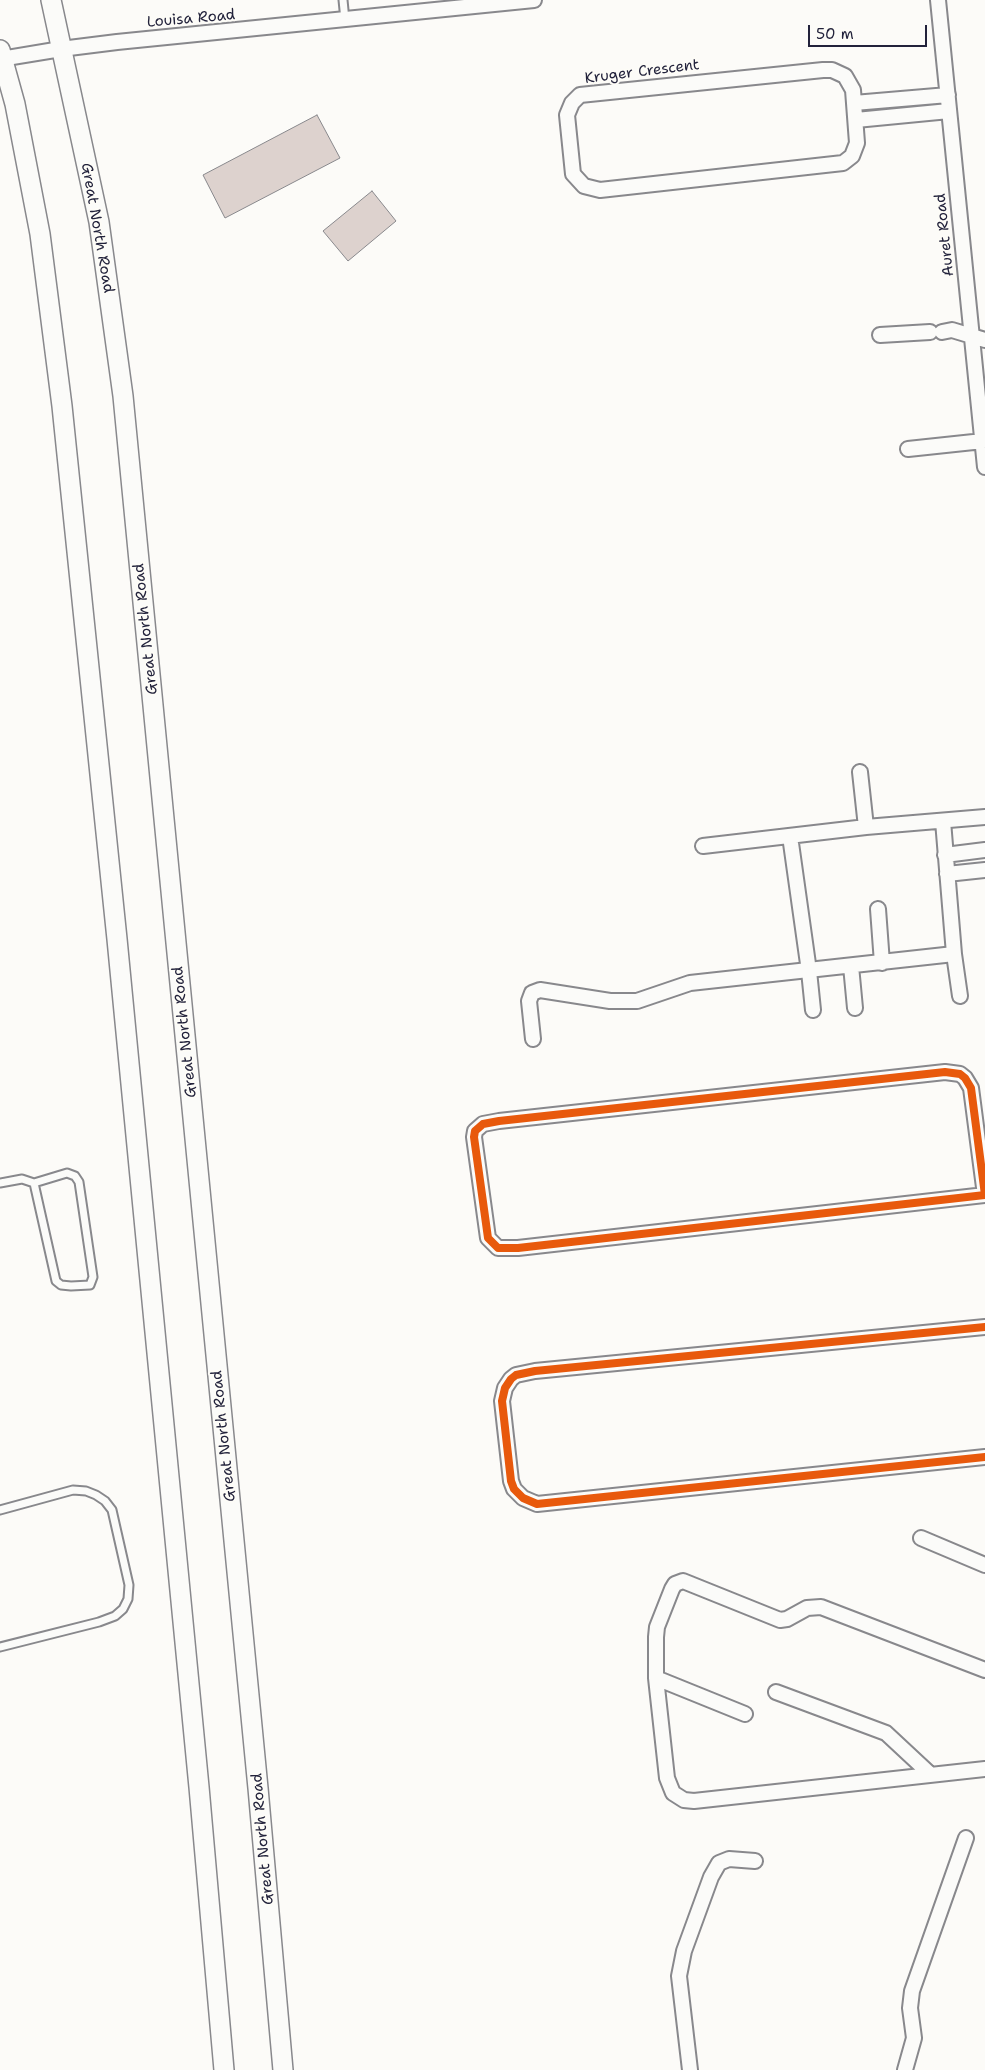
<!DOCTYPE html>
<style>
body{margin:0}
#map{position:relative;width:985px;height:2070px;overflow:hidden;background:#fcfbf8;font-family:"Shantell Sans",sans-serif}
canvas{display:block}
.scale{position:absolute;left:808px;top:25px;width:119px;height:22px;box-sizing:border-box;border:2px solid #22223b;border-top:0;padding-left:6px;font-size:15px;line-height:18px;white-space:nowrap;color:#22223b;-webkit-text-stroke:4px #fdfcf7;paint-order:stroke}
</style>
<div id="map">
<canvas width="985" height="2070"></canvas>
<div class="scale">50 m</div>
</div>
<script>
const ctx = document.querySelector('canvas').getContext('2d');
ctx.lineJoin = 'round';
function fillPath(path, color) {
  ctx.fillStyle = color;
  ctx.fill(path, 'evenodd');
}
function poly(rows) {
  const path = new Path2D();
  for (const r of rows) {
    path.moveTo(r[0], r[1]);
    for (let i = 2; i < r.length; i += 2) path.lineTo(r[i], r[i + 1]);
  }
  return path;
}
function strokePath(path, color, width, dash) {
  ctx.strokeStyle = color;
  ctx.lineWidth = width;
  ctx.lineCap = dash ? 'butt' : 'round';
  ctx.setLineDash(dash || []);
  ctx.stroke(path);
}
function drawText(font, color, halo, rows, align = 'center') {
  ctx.font = font + ' "Shantell Sans",sans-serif';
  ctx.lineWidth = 4;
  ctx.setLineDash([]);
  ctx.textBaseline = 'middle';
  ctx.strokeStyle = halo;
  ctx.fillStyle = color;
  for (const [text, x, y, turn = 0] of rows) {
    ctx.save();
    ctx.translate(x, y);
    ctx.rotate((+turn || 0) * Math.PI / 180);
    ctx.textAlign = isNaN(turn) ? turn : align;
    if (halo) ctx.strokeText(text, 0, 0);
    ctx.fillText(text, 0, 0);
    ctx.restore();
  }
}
const building = poly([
 [317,115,340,158,225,218,203,175,317,115],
 [372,191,396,221,348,261,323,231,372,191]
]);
const lane = poly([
 [343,0,345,20],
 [0,1183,22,1179,34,1183,67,1173,75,1176,79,1182,93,1277,90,1285,71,1286,61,1285,56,1281,34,1183],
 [0,1510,73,1490,86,1491,96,1495,105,1501,112,1510,129,1585,128,1599,123,1609,115,1616,99,1622,0,1647]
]);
const street = poly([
 [938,0,985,467],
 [0,59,61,49,117,42,534,0],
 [823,70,832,70,845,76,853,90,857,143,852,156,843,163,600,190,584,186,573,174,567,115,572,103,580,95,823,70],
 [854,103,948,95],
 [856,120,949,111],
 [942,332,952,330,985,340],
 [880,335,930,332],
 [908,449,983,441],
 [860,772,866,827],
 [943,821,954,954,960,996],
 [790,836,809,971,813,1010],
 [703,846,866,827,985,817],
 [945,855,985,850],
 [947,874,985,870],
 [878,909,882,963],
 [851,966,855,1008],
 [533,1039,529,1001,532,993,540,990,610,1001,637,1001,690,983,954,954],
 [945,1072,960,1074,965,1078,971,1088,985,1195,518,1248,498,1248,488,1238,474,1137,475,1131,483,1124,499,1121,945,1072],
 [985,1327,535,1371,516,1375,511,1379,505,1388,502,1401,511,1481,514,1489,523,1498,537,1504,985,1457],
 [921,1538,985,1565],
 [985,1670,821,1607,807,1608,787,1619,780,1620,683,1581,675,1584,672,1589,657,1627,656,1637,656,1678,667,1778,673,1793,684,1800,694,1801,985,1769],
 [656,1678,745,1714],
 [776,1692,886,1733,930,1774],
 [690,2070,679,1976,684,1951,711,1877,719,1863,729,1859,755,1861],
 [905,2070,914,2038,910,2008,912,1991,966,1838]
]);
const secondary = poly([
 [51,0,99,222,123,396,258,1788,283,2070],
 [0,50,15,104,40,234,62,406,117,939,199,1787,224,2070]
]);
const cycleway = poly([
 [945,1072,960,1074,965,1078,971,1088,985,1195,518,1248,498,1248,488,1238,474,1137,475,1131,483,1124,499,1121,945,1072],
 [985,1327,535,1371,516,1375,511,1379,505,1388,502,1401,511,1481,514,1489,523,1498,537,1504,985,1457]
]);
const streetNames = [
 ["Louisa Road",191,19,-5],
 ["Kruger Crescent",642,72,-7],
 ["Great North Road",97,228,80],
 ["Auret Road",945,235,-96],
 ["Great North Road",146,629,-96],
 ["Great North Road",185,1032,-96],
 ["Great North Road",224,1436,-96],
 ["Great North Road",263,1839,-95]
];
fillPath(building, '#ddd2ce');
strokePath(building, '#88888c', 1);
strokePath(lane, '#88888c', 11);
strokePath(street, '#88888c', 18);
strokePath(secondary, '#88888c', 22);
strokePath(lane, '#fbfbf9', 7);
strokePath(street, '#fbfbf9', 14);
strokePath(secondary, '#fbfbf9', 19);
strokePath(cycleway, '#e8590c', 8);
drawText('15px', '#22223b', '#fdfcf7', streetNames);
</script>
